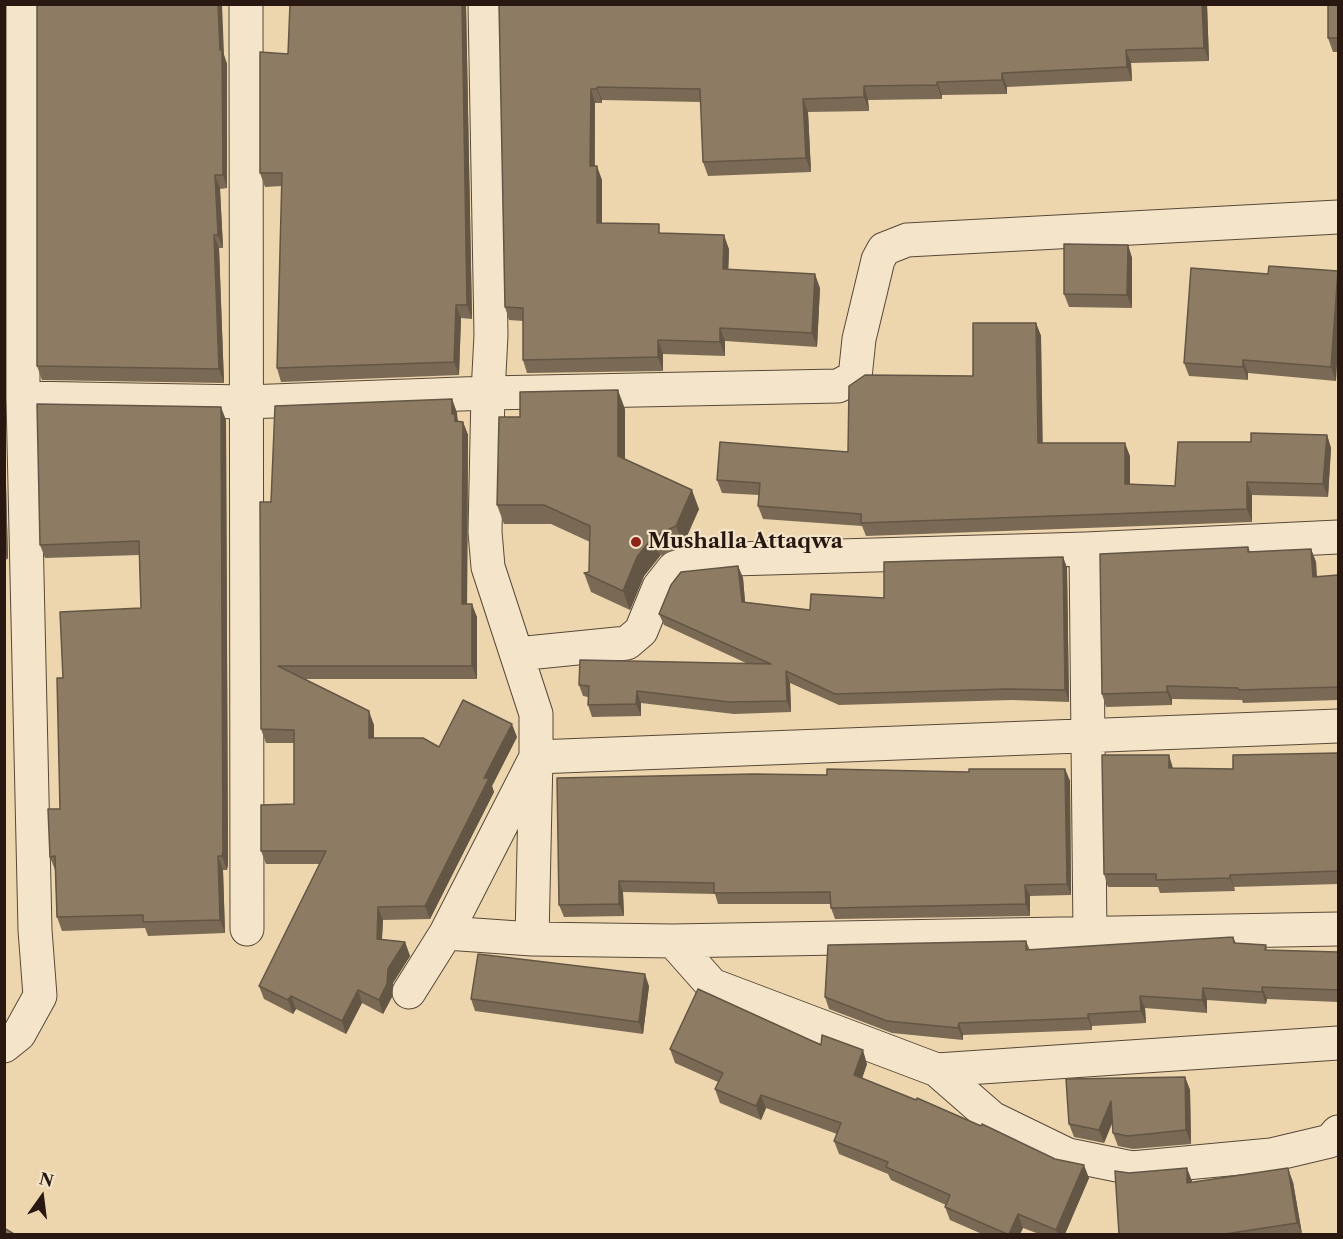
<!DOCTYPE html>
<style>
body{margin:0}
#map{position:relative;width:1343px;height:1239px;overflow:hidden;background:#edd6ae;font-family:"Libre Caslon Text",serif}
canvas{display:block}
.frame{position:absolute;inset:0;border:6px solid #281811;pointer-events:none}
.north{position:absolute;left:12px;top:1167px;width:60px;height:60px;-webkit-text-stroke:4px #f3e4ca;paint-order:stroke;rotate:14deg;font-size:16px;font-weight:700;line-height:24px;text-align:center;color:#281811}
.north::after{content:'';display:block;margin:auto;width:21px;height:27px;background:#281811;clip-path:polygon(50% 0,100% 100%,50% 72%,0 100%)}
</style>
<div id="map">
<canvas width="1343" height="1239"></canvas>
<div class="frame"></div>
<div class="north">N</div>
</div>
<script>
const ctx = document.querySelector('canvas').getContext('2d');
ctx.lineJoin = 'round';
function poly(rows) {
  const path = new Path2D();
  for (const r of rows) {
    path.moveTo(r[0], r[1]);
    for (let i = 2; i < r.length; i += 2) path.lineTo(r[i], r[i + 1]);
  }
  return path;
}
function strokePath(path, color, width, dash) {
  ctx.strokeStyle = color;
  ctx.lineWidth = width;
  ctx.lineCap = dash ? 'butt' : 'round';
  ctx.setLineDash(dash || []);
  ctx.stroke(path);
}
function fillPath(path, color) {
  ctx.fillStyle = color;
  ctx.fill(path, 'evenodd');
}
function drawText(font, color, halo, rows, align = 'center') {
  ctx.font = font + ' "Libre Caslon Text",serif';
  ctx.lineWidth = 4.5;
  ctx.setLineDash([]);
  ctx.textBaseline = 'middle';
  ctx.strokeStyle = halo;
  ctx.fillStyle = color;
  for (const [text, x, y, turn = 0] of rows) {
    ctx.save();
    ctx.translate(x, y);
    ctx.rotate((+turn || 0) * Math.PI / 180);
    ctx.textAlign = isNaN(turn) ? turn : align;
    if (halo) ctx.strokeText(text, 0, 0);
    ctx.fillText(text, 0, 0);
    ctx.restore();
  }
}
const minor = poly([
 [23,4,23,398,246,402,488,393,491,335,485,4],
 [246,4,247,929],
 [1086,549,1090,934],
 [517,654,627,643,641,631,659,587,674,568,698,560,1086,549,1338,537],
 [446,933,532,939,673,941,1338,929],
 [532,939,536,757,1338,726],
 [673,941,712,985,937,1070,992,1118,1068,1155,1132,1168,1271,1155,1330,1141,1338,1132],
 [409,992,446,933,536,757,536,714,488,567,485,532,488,393,838,386,855,377,859,339,878,260,884,249,907,240,1338,217],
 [4,1046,19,1034,40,996,35,930,23,398],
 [937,1070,1338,1043]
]);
const wall = poly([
 [466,4,472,319,461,318,459,375,281,382,277,368,282,186,265,187,260,173,288,54],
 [499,4,1207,4,1209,61,1131,63,1132,81,1007,87,1007,94,942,95,942,99,868,100,869,111,808,112,811,172,708,176,703,162,701,102,602,100,602,103,595,103,595,166,602,180,602,223,662,233,729,249,728,269,820,288,817,347,725,341,725,356,663,354,663,371,527,373,523,360,523,321,509,320,505,307],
 [1338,4,1338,52,1333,52,1328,38],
 [224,55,227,64,227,188,220,189,223,248,219,248,224,383,42,380,37,366],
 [1128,245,1132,258,1132,308,1069,307,1064,294],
 [1338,271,1336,381,1248,373,1248,380,1189,376,1184,363],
 [1036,323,1041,336,1042,443,1130,456,1130,484,1175,486,1251,442,1327,435,1331,448,1328,497,1252,495,1252,522,866,536,862,526,763,519,758,506,759,495,722,493,717,480,848,452,973,376],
 [452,399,457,413,458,421,463,422,468,435,467,604,477,617,477,679,305,679,374,725,374,738,439,747,517,737,492,786,494,792,430,919,383,920,382,940,405,942,410,956,393,983,392,997,383,1014,362,1003,346,1034,296,1009,293,1014,264,999,259,986,320,864,266,864,261,851,294,804,294,743,266,743,261,729,271,502],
 [4,409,8,559,4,560],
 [625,409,625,459,699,509,683,545,660,556,644,576,630,610,591,592,584,573,589,572,590,542,551,524,504,524,497,505,520,417],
 [226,420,228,864,227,870,223,870,225,933,148,936,145,928,62,931,57,917,55,870,50,857,60,809,63,678,141,608,139,555,45,558,40,545],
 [1248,547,1250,552,1311,549,1316,562,1317,577,1338,575,1338,700,1243,703,1242,700,1172,699,1172,705,1106,707,1102,694],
 [1063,557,1067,568,1069,702,1012,700,839,705,790,683,791,712,734,714,641,703,641,716,592,717,588,705,588,697,583,696,579,685,748,664,664,625,659,614,738,566,743,578,745,602,810,610,884,598],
 [1338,753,1338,884,1234,887,1235,891,1160,893,1158,887,1108,887,1104,874,1173,768,1233,769],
 [1065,769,1070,781,1071,895,1030,896,1030,916,835,919,831,908,831,904,718,904,715,894,623,892,624,916,564,917,559,905,827,775,969,772],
 [1233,937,1236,943,1266,945,1267,950,1338,952,1338,1002,1267,999,1266,1004,1207,1000,1207,1013,1145,1008,1146,1023,1092,1026,1092,1030,963,1035,963,1040,892,1033,829,1009,825,997,1026,941,1030,950],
 [649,986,643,1034,475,1011,471,999],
 [821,1045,867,1064,862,1079,1089,1178,1065,1234,1039,1234,1023,1228,1020,1234,982,1234,950,1220,945,1207,946,1205,891,1180,888,1174,839,1154,834,1141,837,1134,766,1108,761,1120,720,1103,715,1089,718,1082,675,1063,670,1049],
 [1185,1077,1190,1090,1191,1144,1133,1149,1118,1146,1113,1133,1112,1123,1104,1143,1074,1137,1069,1124],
 [1192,1181,1192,1183,1293,1182,1302,1234,1119,1234]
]);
const shadedWall = poly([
 [218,4,222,4,224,55,227,64,227,188,223,175],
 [462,4,466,4,472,319,467,305],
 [1202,4,1207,4,1209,61,1204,48],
 [1126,50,1131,63,1132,81,1127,67],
 [1002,73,1007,87,1007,94,1002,80],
 [937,82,942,95,942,99,937,85],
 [864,86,868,100,869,111,864,97],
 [597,87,602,100,602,103,597,89],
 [591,89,595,103,594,180,590,166],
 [803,99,808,112,811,172,806,158],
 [597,166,602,180,602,236,597,223],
 [215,175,220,189,223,248,218,235],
 [214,235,219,248,224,383,219,369],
 [724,235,729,249,728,283,723,269],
 [1128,245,1132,258,1132,308,1127,295],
 [1338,271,1338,349,1336,381,1331,367],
 [815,274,820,288,817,347,812,333],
 [456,305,461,318,459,375,454,362],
 [1036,323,1041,336,1043,456,1038,443],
 [720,328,725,341,725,356,720,342],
 [658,340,663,354,663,371,658,357],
 [1243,360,1248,373,1248,380,1243,367],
 [618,390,625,409,625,475,618,456],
 [452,399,457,413,457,419,460,428,460,435,452,414],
 [221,407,226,420,228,864,227,870,222,856],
 [4,409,8,559,4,550],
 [463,422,468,435,467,617,462,604],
 [1327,435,1331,448,1328,497,1323,484],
 [1125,443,1130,456,1130,497,1125,484],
 [1247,482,1252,495,1252,522,1247,509],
 [692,490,699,509,683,545,676,526],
 [653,537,660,556,644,576,630,610,623,591,637,557],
 [1311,549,1316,562,1317,590,1313,577],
 [1063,557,1067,568,1069,702,1065,690],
 [738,566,743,578,746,613,742,602],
 [472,604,477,617,477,679,472,666],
 [786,671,790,683,791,712,787,701],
 [1167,686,1172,699,1172,705,1167,692],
 [637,691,641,703,641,716,636,704],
 [369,711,374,725,374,752,369,738],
 [512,724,517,737,492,786,494,792,430,919,425,906,484,778],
 [1169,755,1173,768,1169,768],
 [1065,769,1070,781,1071,895,1067,884],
 [218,856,223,870,225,933,220,920],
 [1230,875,1234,887,1235,891,1230,878],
 [619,881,623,892,624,916,619,904],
 [1025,885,1030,896,1030,916,1026,904],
 [378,907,383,920,381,952,377,939],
 [405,942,410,956,393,983,392,997,383,1014,379,1000,388,969],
 [645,974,649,986,643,1034,639,1022],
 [1262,987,1267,999,1266,1004,1262,992],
 [1203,988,1207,1000,1207,1013,1202,1000],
 [358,990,362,1003,346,1034,342,1021],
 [291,996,296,1009,293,1014,288,1000],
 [1140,996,1145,1008,1146,1023,1141,1011],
 [1088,1014,1092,1026,1092,1030,1088,1018],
 [959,1023,963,1035,963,1040,958,1028],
 [863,1050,867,1064,858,1089,854,1075],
 [1185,1077,1190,1090,1191,1144,1186,1130],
 [761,1095,766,1108,761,1120,756,1106],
 [1111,1101,1116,1114,1104,1143,1099,1130],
 [1084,1165,1089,1178,1065,1234,1058,1234,1056,1230],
 [1187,1168,1192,1181,1192,1197,1187,1183],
 [1288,1168,1293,1182,1302,1234,1297,1223],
 [1018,1214,1023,1228,1020,1234,1009,1234]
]);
const building = poly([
 [37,4,218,4,220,50,222,50,223,175,215,175,218,235,214,235,219,369,37,366,37,4],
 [290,4,462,4,467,305,456,305,454,362,277,368,282,173,260,173,260,52,288,54,290,4],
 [499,4,1202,4,1204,48,1126,50,1127,67,1002,73,1002,80,937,82,937,85,864,86,864,97,803,99,806,158,703,162,700,89,597,87,597,89,591,89,590,166,597,166,597,223,659,224,659,233,724,235,723,269,815,274,812,333,720,328,720,342,658,340,658,357,523,360,523,308,505,307,499,4],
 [1328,4,1338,4,1338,38,1328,38,1328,4],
 [1064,244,1128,245,1127,295,1064,294,1064,244],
 [1269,266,1338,271,1331,367,1243,360,1243,367,1184,363,1191,268,1268,274,1269,266],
 [973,323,1036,323,1038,443,1125,443,1125,484,1175,486,1178,442,1251,442,1251,433,1327,435,1323,484,1247,482,1247,509,861,523,861,514,758,506,760,483,717,480,720,442,848,452,849,386,865,375,973,376,973,323],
 [618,390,618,456,692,490,676,526,653,537,637,557,623,591,584,573,589,572,590,526,544,505,497,505,499,417,520,417,520,392,618,390],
 [452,399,452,414,455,414,455,421,463,422,462,604,472,604,472,666,278,666,369,711,369,738,423,738,439,747,463,700,512,724,484,778,489,778,425,906,378,907,377,939,405,942,388,969,387,984,379,1000,358,990,342,1021,291,996,288,1000,259,986,326,851,261,851,261,805,294,804,294,730,261,729,260,502,271,502,275,406,452,399],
 [37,404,221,407,223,851,222,856,218,856,220,920,143,922,143,915,57,917,55,856,50,857,48,809,60,809,57,678,63,678,60,612,141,608,139,541,40,545,37,404],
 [1248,547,1248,552,1311,549,1313,577,1338,575,1338,687,1239,690,1238,688,1167,686,1167,692,1102,694,1100,554,1248,547],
 [1063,557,1065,690,1007,689,835,694,786,671,787,701,729,702,637,691,636,704,588,705,589,686,579,685,580,660,771,664,659,614,671,585,681,572,738,566,742,602,810,610,811,594,884,598,884,562,1063,557],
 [1338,753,1338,871,1230,875,1230,878,1156,880,1156,874,1104,874,1102,755,1169,755,1169,768,1233,769,1233,755,1338,753],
 [827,769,969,772,969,769,1065,769,1067,884,1025,885,1026,904,831,908,830,892,714,893,714,883,619,881,619,904,559,905,557,778,754,774,827,775,827,769],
 [1233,937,1234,943,1266,945,1265,950,1338,952,1338,990,1262,987,1262,992,1203,988,1202,1000,1140,996,1141,1011,1088,1014,1088,1018,959,1023,958,1028,887,1021,825,997,828,945,1026,941,1026,950,1233,937],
 [478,954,645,974,639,1022,471,999,478,954],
 [698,989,821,1045,822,1035,863,1050,854,1075,916,1100,917,1098,981,1126,982,1124,1055,1159,1084,1165,1056,1230,1018,1214,1009,1234,1007,1234,945,1207,950,1195,886,1167,888,1162,834,1141,841,1123,761,1095,756,1106,715,1089,723,1073,670,1049,698,989],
 [1185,1077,1186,1130,1128,1136,1113,1133,1111,1101,1099,1130,1069,1124,1066,1079,1185,1077],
 [1187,1168,1187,1183,1288,1168,1297,1223,1225,1234,1119,1234,1115,1171,1129,1173,1187,1168],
 [4,1228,14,1234,4,1234,4,1228]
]);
const markers = [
 [636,542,6,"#8f2418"]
];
const poiNames = [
 ["Mushalla Attaqwa",648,542]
];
strokePath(minor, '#594838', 35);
strokePath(minor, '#f3e4ca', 33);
fillPath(wall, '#7a6a55');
fillPath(shadedWall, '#635645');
fillPath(building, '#8e7b63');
strokePath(building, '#635645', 1.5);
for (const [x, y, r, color] of markers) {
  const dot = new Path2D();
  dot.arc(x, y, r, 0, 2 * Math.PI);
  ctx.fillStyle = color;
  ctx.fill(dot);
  strokePath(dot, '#f3e4ca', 2);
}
drawText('bold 21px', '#281811', '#f3e4ca', poiNames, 'left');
</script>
